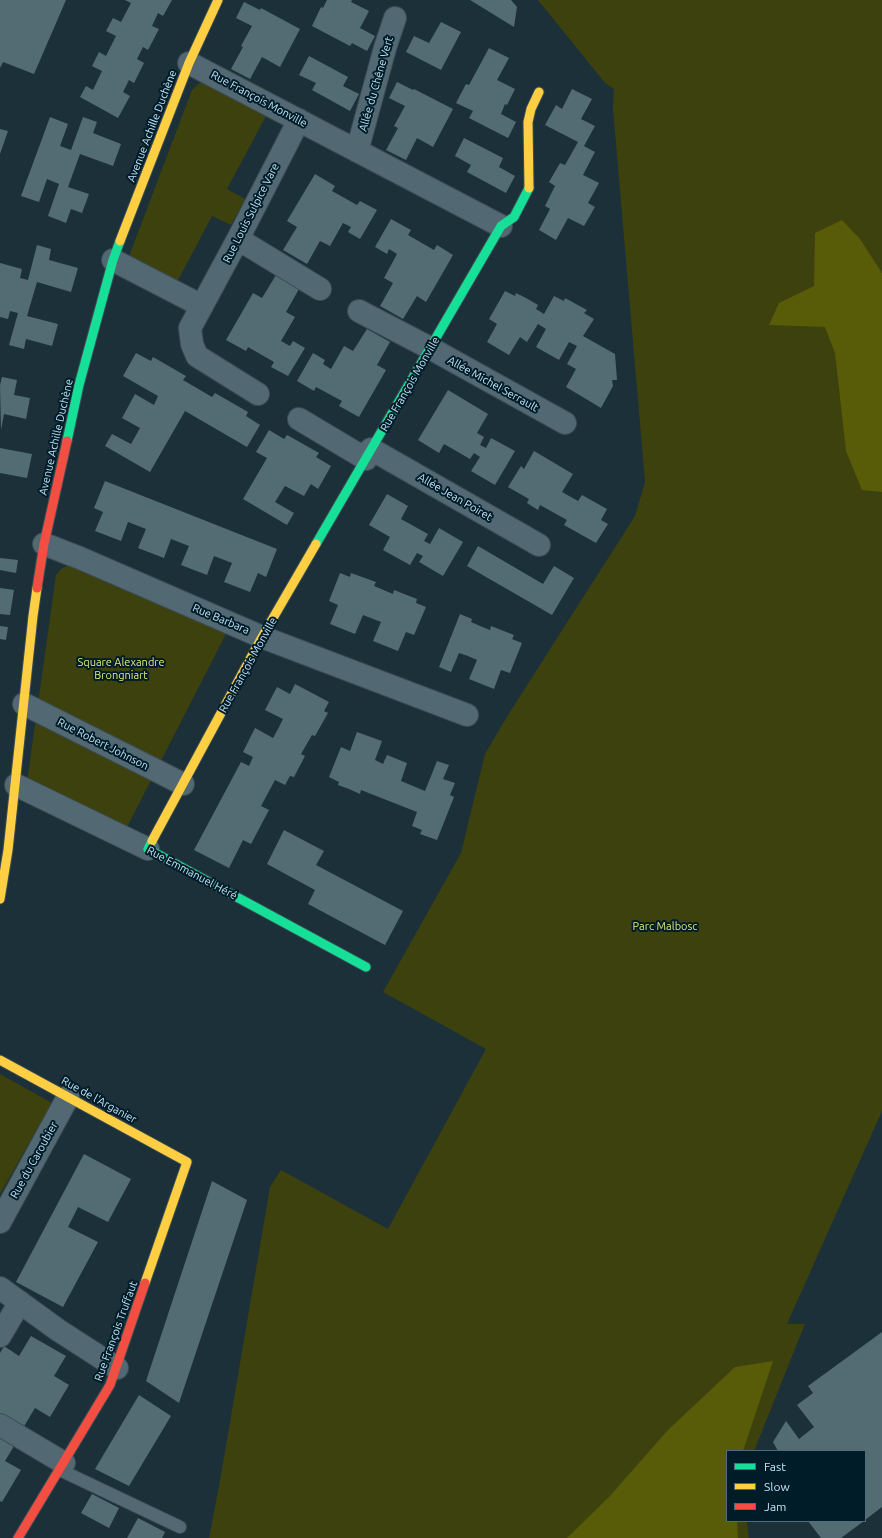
<!DOCTYPE html>
<meta charset="utf-8">
<style>
body{margin:0}
#map{position:relative;width:882px;height:1538px;overflow:hidden;background:#1c3039;font-family:Ubuntu,sans-serif}
canvas{display:block}
.legend{position:absolute;left:726px;top:1450px;width:140px;height:72px;box-sizing:border-box;background:#001c29;border:1px solid #4e6c7b;margin:0;padding:5px 7px;list-style:none;font-size:12px;color:#c3e4f6}
.legend li{display:flex;align-items:center;gap:8px;height:20px}
.legend b{width:20px;border:1px solid #4e6c7b}
</style>
<div id="map">
<canvas width="882" height="1538"></canvas>
<ul class="legend">
<li><b style="height:5px;background:#16e098"></b>Fast</li>
<li><b style="height:5px;background:#ffcf43"></b>Slow</li>
<li><b style="height:5px;background:#f24e42"></b>Jam</li>
</ul>
</div>
<script>
const ctx = document.querySelector('canvas').getContext('2d');
ctx.lineJoin = 'round';
function fillPath(path, color) {
  ctx.fillStyle = color;
  ctx.fill(path, 'evenodd');
}
function poly(rows) {
  const path = new Path2D();
  for (const r of rows) {
    path.moveTo(r[0], r[1]);
    for (let i = 2; i < r.length; i += 2) path.lineTo(r[i], r[i + 1]);
  }
  return path;
}
function strokePath(path, color, width, dash) {
  ctx.strokeStyle = color;
  ctx.lineWidth = width;
  ctx.lineCap = dash ? 'butt' : 'round';
  ctx.setLineDash(dash || []);
  ctx.stroke(path);
}
function drawText(font, color, halo, rows, align = 'center') {
  ctx.font = font + ' Ubuntu,sans-serif';
  ctx.lineWidth = 4;
  ctx.setLineDash([]);
  ctx.textBaseline = 'middle';
  ctx.strokeStyle = halo;
  ctx.fillStyle = color;
  for (const [text, x, y, turn = 0] of rows) {
    ctx.save();
    ctx.translate(x, y);
    ctx.rotate((+turn || 0) * Math.PI / 180);
    ctx.textAlign = isNaN(turn) ? turn : align;
    if (halo) ctx.strokeText(text, 0, 0);
    ctx.fillText(text, 0, 0);
    ctx.restore();
  }
}
const green = poly([
 [538,0,882,0,882,1111,787,1324,805,1324,754,1451,727,1451,727,1521,747,1521,749,1538,209,1538,221,1475,270,1187,281,1170,388,1229,486,1049,383,992,461,853,485,754,508,715,635,516,645,482,613,109,614,89,605,83],
 [202,81,266,116,227,189,245,199,231,225,212,216,176,284,128,259,192,90],
 [69,565,229,628,125,831,27,782,56,575,61,569],
 [0,1074,52,1103,0,1194]
]);
const forest = poly([
 [842,220,860,239,882,273,882,492,862,490,846,451,835,353,825,327,769,325,779,303,814,286,815,233],
 [773,1361,743,1451,727,1451,727,1521,737,1521,738,1538,567,1538,609,1497,668,1430,735,1367]
]);
const building = poly([
 [0,0,66,0,34,74,3,62,0,68],
 [125,0,172,0,163,16,158,13,152,26,159,29,148,50,143,47,137,59,144,63,134,83,129,80,123,92,130,96,118,118,80,97,86,86,93,90,102,71,92,66,99,52,106,56,116,36,106,31,113,18,121,22,131,3],
 [327,0,352,0,351,2,369,11,360,28,375,36,367,51,352,43,350,46,312,26,321,7,323,8],
 [470,0,511,0,517,7,514,27],
 [244,2,260,10,261,8,300,29,280,67,262,57,250,79,231,69,243,47,241,46,252,26,236,18],
 [441,22,461,32,441,70,406,52,414,36,429,43],
 [489,48,509,58,497,80,515,89,507,105,505,104,501,114,516,122,508,138,469,118,473,111,456,103,466,84,469,85],
 [309,56,348,77,343,86,359,94,350,111,312,90,316,83,299,75],
 [397,82,413,90,414,89,453,109,433,147,417,138,406,160,386,150,398,128,394,126,405,106,389,98],
 [572,89,592,99,581,119,595,126,584,146,595,152,583,175,599,183,588,203,595,207,584,226,568,218,556,240,539,230,550,209,545,206,555,186,549,182,560,163,565,165,578,142,545,125,556,105,562,109],
 [50,117,68,124,60,146,71,150,83,117,97,122,93,133,121,144,113,166,80,154,68,187,89,194,82,213,71,209,66,223,48,216,59,184,47,179,39,202,21,196],
 [0,129,8,131,0,154],
 [464,138,503,158,499,167,515,176,506,193,467,172,471,165,455,156],
 [315,174,335,186,332,191,357,205,360,201,377,210,360,239,348,232,351,227,343,223,330,246,320,241,307,264,283,250,297,227,287,221],
 [391,219,411,230,408,235,434,250,437,245,453,255,426,302,417,296,403,319,380,306,393,283,384,278,397,254,389,249,387,254,375,247],
 [37,245,51,249,49,260,78,268,71,292,37,282,27,316,58,324,52,346,26,339,24,349,9,345,18,313,10,311,8,319,0,317,0,263,22,269,20,278,28,280],
 [276,275,299,289,286,312,295,317,281,341,290,346,293,341,305,348,288,376,271,367,274,362,248,347,246,351,226,340,253,293,262,298],
 [505,291,515,296,516,293,526,298,538,305,536,309,544,314,554,296,564,301,565,298,587,310,584,313,594,319,583,336,615,354,617,380,612,380,613,386,601,408,566,387,576,369,567,364,577,346,569,342,559,360,536,347,546,329,538,324,527,342,520,337,509,355,487,342,497,324,489,319],
 [367,329,390,342,377,365,386,370,359,417,339,406,342,401,316,387,314,391,297,381,313,353,325,360,323,364,331,369,344,346,353,351],
 [136,353,151,361,153,357,186,376,183,380,212,397,215,393,248,412,246,416,260,425,247,447,185,411,150,472,105,446,112,434,131,444,140,428,122,418,135,394,154,405,158,396,123,376],
 [2,377,17,380,14,395,30,398,26,419,4,414,1,430,0,385],
 [448,390,488,414,477,433,484,437,480,445,486,448,491,438,515,451,495,485,471,471,480,457,474,453,470,459,444,444,439,453,418,440],
 [269,430,284,439,287,435,289,436,319,453,316,457,331,466,318,489,311,484,304,496,285,486,275,502,294,513,287,525,243,499,267,458,256,452],
 [0,448,32,454,27,478,0,473],
 [534,451,573,474,562,492,578,501,582,495,607,509,601,520,608,524,596,543,564,525,567,520,540,505,538,510,527,503,529,499,508,487,521,466,524,469],
 [105,481,277,549,266,577,258,573,250,592,224,582,232,563,214,556,207,575,181,565,189,546,171,539,164,558,138,548,146,529,128,522,121,541,95,531,103,512,94,508],
 [387,494,408,506,401,519,428,534,424,541,430,544,439,528,463,542,443,576,419,562,423,556,417,553,410,565,383,550,390,537,369,525],
 [478,546,543,584,554,566,574,578,552,615,467,566],
 [0,558,18,560,16,573,0,570],
 [340,573,350,577,351,573,376,582,374,586,393,594,394,590,417,599,416,603,426,607,414,635,406,632,398,651,373,641,381,622,363,615,355,634,330,624,338,605,329,601],
 [0,588,14,590,10,615,0,614],
 [460,614,472,619,471,622,480,626,490,630,491,626,514,635,512,639,522,643,510,673,501,670,494,689,469,679,477,660,468,656,459,653,451,672,439,667],
 [0,626,8,627,6,640,0,639],
 [295,684,329,702,324,711,328,713,315,736,312,735,301,754,305,756,294,777,290,776,285,785,275,780,261,806,269,810,251,844,243,840,229,868,194,850,241,762,249,766,253,757,243,752,255,728,273,738,278,729,283,719,265,710,277,687,290,694],
 [357,732,382,741,375,760,383,764,387,755,407,763,401,781,425,791,437,761,449,765,443,779,455,783,450,795,454,797,437,840,420,834,422,830,412,826,417,812,361,790,360,794,349,789,338,785,339,782,329,777,341,747,350,751],
 [284,830,324,851,316,865,403,911,385,945,308,904,315,890,267,864],
 [84,1154,131,1179,108,1222,78,1207,68,1227,98,1242,63,1307,16,1282],
 [212,1181,247,1200,179,1403,146,1381],
 [882,1332,882,1507,865,1520,865,1451,778,1451,773,1442,786,1421,799,1439,814,1427,797,1405,813,1393,808,1386],
 [31,1336,66,1356,54,1376,69,1385,50,1417,35,1408,23,1428,0,1415,0,1353,4,1346,19,1356],
 [139,1395,171,1416,129,1486,95,1469],
 [0,1431,17,1441,5,1461,21,1470,2,1502,0,1501],
 [92,1494,119,1508,109,1528,81,1513],
 [138,1518,165,1532,162,1538,127,1538],
 [808,1521,864,1521,841,1538,821,1538]
]);
const lane = poly([
 [60,1470,180,1527]
]);
const street = poly([
 [189,63,501,226],
 [357,151,385,48,395,18],
 [238,239,320,289],
 [113,260,202,306],
 [359,311,430,348,565,423],
 [258,394,197,356,192,344,190,328,238,239,299,120],
 [299,419,366,459],
 [371,449,539,545],
 [44,544,80,558,262,637,467,715],
 [24,704,183,784],
 [16,785,148,849],
 [0,1222,68,1097],
 [0,1288,58,1330,117,1368],
 [0,1336,20,1302],
 [0,1425,64,1463]
]);
const fast = poly([
 [67,441,79,385,113,260,120,241],
 [316,544,501,226,514,217,529,188],
 [152,841,148,849,366,967]
]);
const slow = poly([
 [529,188,528,122,531,109,539,92],
 [120,241,189,63,218,0],
 [152,841,262,637,316,544],
 [0,899,8,850,33,616,37,588],
 [0,1060,187,1162,145,1283]
]);
const jam = poly([
 [37,588,44,544,67,441],
 [18,1538,110,1385,145,1283]
]);
const streetNames = [
 ["Allée du Chêne Vert",376,84,-74],
 ["Rue François Monville",259,99,28],
 ["Avenue Achille Duchène",152,126,-69],
 ["Rue Louis Sulpice Vare",251,213,-63],
 ["Rue François Monville",410,384,-60],
 ["Allée Michel Serrault",493,384,29],
 ["Avenue Achille Duchène",56,437,-77],
 ["Allée Jean Poiret",455,497,30],
 ["Rue Barbara",221,619,23],
 ["Rue François Monville",248,665,-61],
 ["Rue Robert Johnson",103,744,27],
 ["Rue Emmanuel Héré",192,873,28],
 ["Rue de l'Arganier",99,1100,29],
 ["Rue du Caroubier",34,1160,-61],
 ["Rue François Truffaut",116,1331,-70]
];
const parkNames = [
 ["Square Alexandre",121,662],
 ["Brongniart",121,675],
 ["Parc Malbosc",665,926]
];
fillPath(green, '#3d410e');
fillPath(forest, '#585b08');
fillPath(building, '#536c74');
strokePath(lane, '#3b4d55', 14);
strokePath(street, '#3b4d55', 24);
strokePath(fast, '#3b4d55', 11);
strokePath(slow, '#3b4d55', 11);
strokePath(jam, '#3b4d55', 11);
strokePath(lane, '#526974', 12);
strokePath(street, '#526974', 22);
strokePath(fast, '#16e098', 9);
strokePath(slow, '#ffcf43', 9);
strokePath(jam, '#f24e42', 9);
drawText('11px', '#c3e4f6', '#001c29', streetNames);
drawText('11px', '#e3e778', '#001c29', parkNames);
</script>
